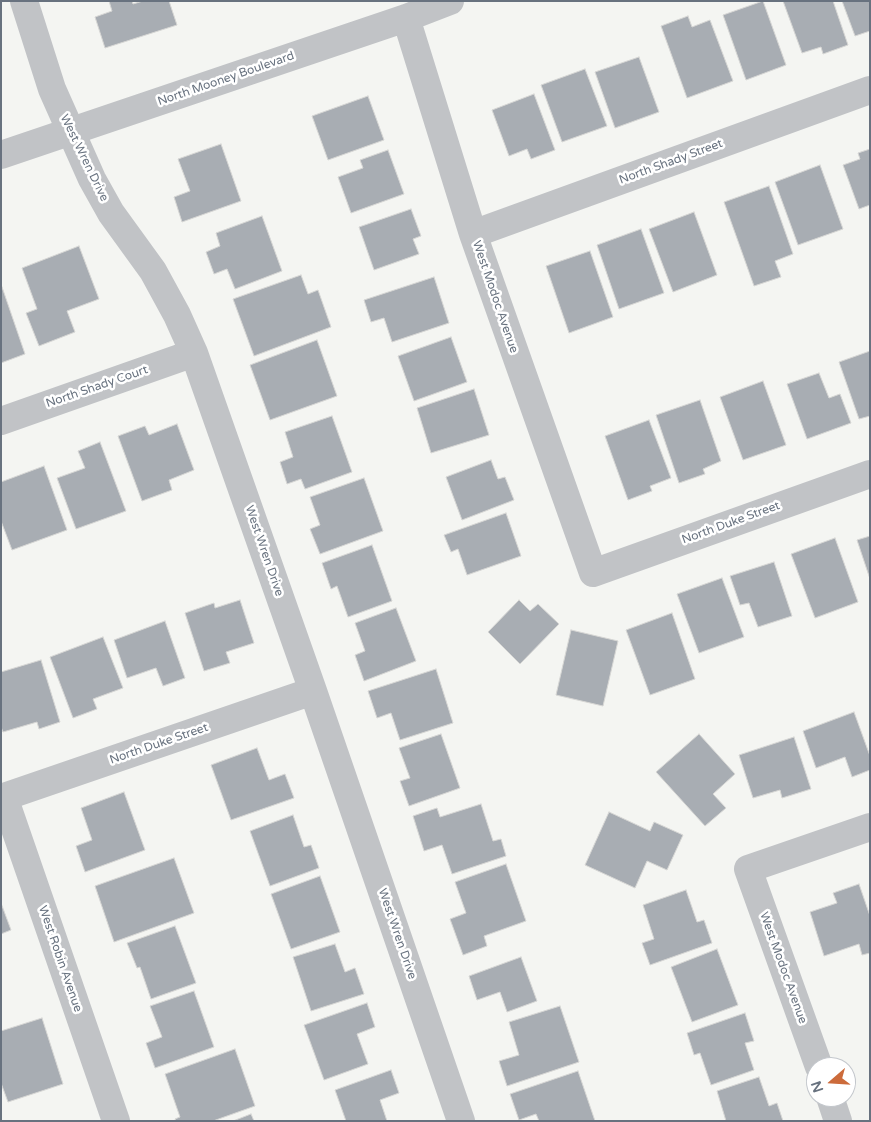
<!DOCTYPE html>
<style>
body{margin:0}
#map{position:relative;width:871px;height:1122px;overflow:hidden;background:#f4f5f2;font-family:"Varela Round",sans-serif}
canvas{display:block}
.frame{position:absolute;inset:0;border:2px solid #68727f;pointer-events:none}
.north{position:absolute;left:806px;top:1057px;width:50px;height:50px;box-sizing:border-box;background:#fff;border:1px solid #c3c7cc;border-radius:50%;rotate:251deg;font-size:14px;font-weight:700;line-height:20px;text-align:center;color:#68727f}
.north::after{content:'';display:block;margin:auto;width:18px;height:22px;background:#cc6b3b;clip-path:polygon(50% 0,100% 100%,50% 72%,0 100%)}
</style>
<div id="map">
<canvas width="871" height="1122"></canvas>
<div class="frame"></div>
<div class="north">N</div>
</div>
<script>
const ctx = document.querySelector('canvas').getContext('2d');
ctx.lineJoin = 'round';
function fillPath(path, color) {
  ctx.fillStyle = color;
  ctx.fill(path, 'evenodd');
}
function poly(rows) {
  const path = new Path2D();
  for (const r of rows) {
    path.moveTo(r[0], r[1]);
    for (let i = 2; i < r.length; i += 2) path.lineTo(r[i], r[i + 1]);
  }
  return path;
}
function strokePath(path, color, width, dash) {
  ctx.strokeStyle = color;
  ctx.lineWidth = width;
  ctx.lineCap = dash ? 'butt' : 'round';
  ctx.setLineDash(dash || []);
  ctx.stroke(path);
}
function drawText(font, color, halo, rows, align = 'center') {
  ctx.font = font + ' "Varela Round",sans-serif';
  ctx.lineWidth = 5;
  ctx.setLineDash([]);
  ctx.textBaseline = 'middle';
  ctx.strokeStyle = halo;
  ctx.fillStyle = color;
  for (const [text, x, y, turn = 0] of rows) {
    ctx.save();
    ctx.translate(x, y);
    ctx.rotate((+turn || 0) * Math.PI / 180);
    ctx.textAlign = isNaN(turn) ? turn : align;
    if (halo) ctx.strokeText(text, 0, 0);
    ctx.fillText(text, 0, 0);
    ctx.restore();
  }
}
const building = poly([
 [109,1,132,1,133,4,143,1,169,1,177,25,105,48,95,17,112,11,109,1],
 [763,1,786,65,746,80,723,15,763,1],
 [783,1,833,1,848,45,823,54,821,47,802,53,783,1],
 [842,1,870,1,870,31,855,36,842,1],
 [688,16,692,27,710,20,733,81,687,98,661,26,688,16],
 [639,57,659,112,615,128,595,72,639,57],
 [585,69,607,126,562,142,541,85,585,69],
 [534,94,555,150,531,159,527,149,509,156,492,110,534,94],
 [368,96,384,140,328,160,312,116,368,96],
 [221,144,241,201,182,222,174,197,190,191,178,159,221,144],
 [870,149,870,205,859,209,843,165,860,159,858,153,870,149],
 [388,150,404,194,351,213,338,177,363,168,360,160,388,150],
 [820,165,843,229,798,245,775,182,820,165],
 [769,186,793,254,775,261,781,277,754,286,724,202,769,186],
 [411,209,421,236,413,239,419,254,374,270,359,227,411,209],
 [694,212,717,275,673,292,649,229,694,212],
 [262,216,282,271,235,289,227,269,214,274,206,252,220,246,216,233,262,216],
 [641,229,664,293,619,309,597,245,641,229],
 [79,246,99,299,67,311,75,332,39,346,26,313,37,309,22,268,79,246],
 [590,251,613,317,569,333,546,266,590,251],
 [301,275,308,294,318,290,331,327,254,356,233,299,301,275],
 [434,277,449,323,392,342,384,318,371,322,364,300,434,277],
 [2,287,25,354,1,363,1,287,2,287],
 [451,337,467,382,414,401,398,356,451,337],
 [317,340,337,396,270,420,250,365,317,340],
 [870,351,870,416,859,419,839,362,870,351],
 [819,373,829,398,840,394,851,423,807,439,787,384,819,373],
 [763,381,786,445,743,460,720,397,763,381],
 [474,389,489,435,431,453,417,408,474,389],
 [700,400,721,461,703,469,705,474,679,483,656,415,700,400],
 [332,416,352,472,305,489,301,479,287,484,280,462,293,457,285,432,332,416],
 [649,420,671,478,650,486,652,491,628,500,605,436,649,420],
 [177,424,194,470,169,480,172,490,142,501,118,436,145,426,149,435,177,424],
 [100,442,126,511,76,529,57,478,85,468,78,451,100,442],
 [491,460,498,479,505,477,514,500,462,520,446,477,491,460],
 [44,466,67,530,12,550,1,521,1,482,44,466],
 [364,478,383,531,320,554,310,529,320,525,310,497,364,478],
 [506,513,521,556,467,575,458,549,451,552,444,535,506,513],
 [870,536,870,579,857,540,870,536],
 [835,538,858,602,815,618,791,554,835,538],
 [372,545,392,601,348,617,337,586,331,589,322,563,372,545],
 [774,562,792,616,758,627,749,603,740,605,730,576,774,562],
 [722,578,744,637,699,653,677,594,722,578],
 [240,600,254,643,226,652,230,663,204,671,185,613,214,603,215,608,240,600],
 [519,600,530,611,538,604,559,624,520,664,488,632,519,600],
 [396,608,416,661,364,681,355,655,365,651,355,623,396,608],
 [672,613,695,679,650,695,626,630,672,613],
 [165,621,185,678,163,686,156,668,127,678,114,640,165,621],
 [571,630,618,641,603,706,556,695,571,630],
 [103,637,123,688,93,699,97,709,73,718,50,657,103,637],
 [41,660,60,722,39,729,37,722,3,732,1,727,1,672,41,660],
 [436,669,453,723,400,740,391,713,377,718,368,691,436,669],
 [854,712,870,756,870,770,852,777,845,757,816,768,803,731,854,712],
 [441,734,460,788,409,806,400,781,410,778,399,748,441,734],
 [699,734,735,774,713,794,726,808,705,826,656,772,699,734],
 [794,737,811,789,782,798,780,790,753,798,739,755,794,737],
 [257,748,269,780,285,774,294,798,231,820,211,765,257,748],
 [124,792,145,850,85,872,76,846,92,840,81,808,124,792],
 [481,804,493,841,501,839,506,856,452,874,442,845,424,851,413,816,437,808,440,817,481,804],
 [609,812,650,831,654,822,683,835,667,870,647,861,635,888,585,865,609,812],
 [293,815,304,847,311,845,319,868,270,886,250,831,293,815],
 [174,858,194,913,114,942,95,886,174,858],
 [506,864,526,921,484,936,487,946,463,955,450,919,466,913,455,882,506,864],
 [320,876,340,932,291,949,271,894,320,876],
 [859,884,870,916,870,953,862,955,859,944,824,956,810,912,837,903,833,893,859,884],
 [686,890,697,922,704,920,712,943,650,965,642,943,654,939,643,905,686,890],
 [1,903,11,930,1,934,1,903],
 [175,926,196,983,151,999,140,967,137,968,127,943,175,926],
 [335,944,345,972,355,968,364,994,311,1011,293,957,335,944],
 [717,949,738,1005,692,1022,671,967,717,949],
 [521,957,537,1001,507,1012,500,992,477,1000,469,976,521,957],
 [194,991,214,1047,155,1068,146,1043,162,1037,150,1006,194,991],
 [367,1003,375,1027,357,1034,368,1064,324,1080,304,1025,367,1003],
 [560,1006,579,1062,507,1086,499,1061,519,1055,509,1022,560,1006],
 [745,1013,754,1041,745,1043,754,1070,711,1085,700,1053,694,1055,687,1033,745,1013],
 [42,1018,63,1084,8,1102,1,1083,1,1031,42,1018],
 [235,1049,255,1106,213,1121,176,1121,175,1119,180,1117,165,1074,235,1049],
 [391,1070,399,1093,380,1100,387,1121,346,1121,335,1090,391,1070],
 [578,1071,595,1121,539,1121,536,1114,519,1120,510,1094,578,1071],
 [759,1077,769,1106,777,1103,783,1121,726,1121,717,1091,759,1077],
 [251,1114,254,1121,233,1121,251,1114]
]);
const minor = poly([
 [24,1,52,89,92,179,111,213,153,271,177,315,194,353,313,691,461,1121],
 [406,18,473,234,593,573,870,474],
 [1,155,406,18,450,1],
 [473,234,870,90],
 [1,421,194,353],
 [4,797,116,1121],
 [1,798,313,691],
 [819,1067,748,869,870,827],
 [830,1097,838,1121]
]);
const streetNames = [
 ["North Mooney Boulevard",226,79,-19],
 ["West Wren Drive",84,158,64],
 ["North Shady Street",671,162,-20],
 ["West Modoc Avenue",495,297,71],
 ["North Shady Court",97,387,-19],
 ["North Duke Street",731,523,-20],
 ["West Wren Drive",264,551,71],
 ["North Duke Street",159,744,-19],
 ["West Wren Drive",397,934,71],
 ["West Robin Avenue",60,959,71],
 ["West Modoc Avenue",783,968,70]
];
fillPath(building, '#a8adb3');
strokePath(building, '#d6d6d4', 1);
strokePath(minor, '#c1c3c6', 28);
drawText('12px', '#68727f', '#fff', streetNames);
</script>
